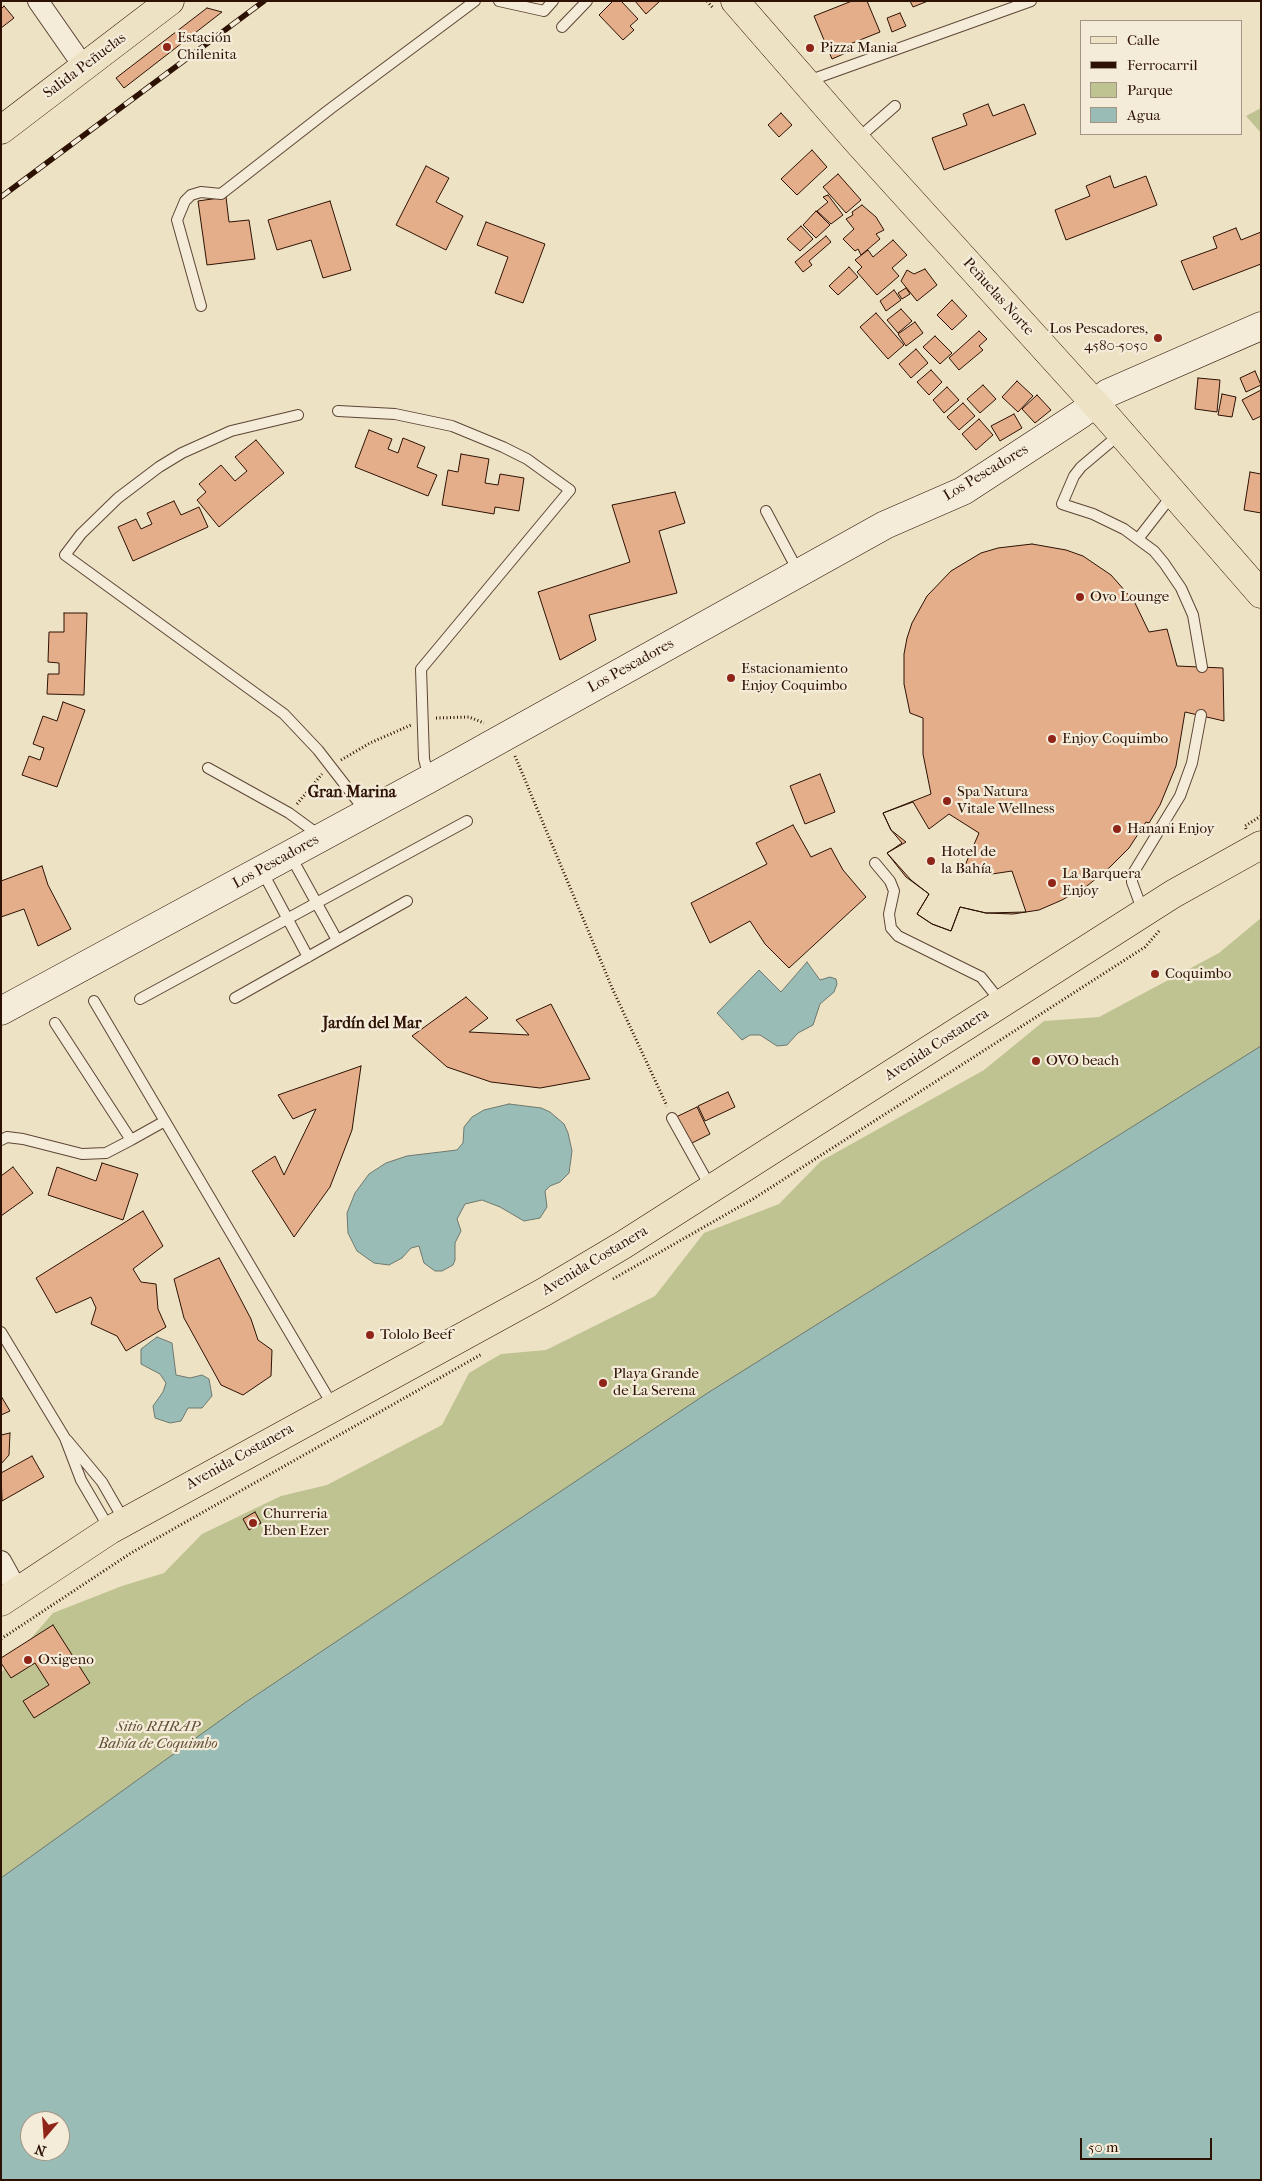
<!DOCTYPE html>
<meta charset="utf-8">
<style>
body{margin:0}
#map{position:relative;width:1262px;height:2181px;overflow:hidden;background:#eee2c5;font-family:"IM FELL French Canon",serif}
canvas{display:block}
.frame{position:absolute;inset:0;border:2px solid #2d1103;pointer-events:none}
.legend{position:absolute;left:1080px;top:20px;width:162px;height:115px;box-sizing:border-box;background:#f4ecd9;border:1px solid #a49483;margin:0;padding:6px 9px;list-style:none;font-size:15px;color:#2d1103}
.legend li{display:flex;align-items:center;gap:10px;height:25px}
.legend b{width:25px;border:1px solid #a49483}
.north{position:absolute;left:20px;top:2111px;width:50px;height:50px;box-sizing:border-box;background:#f4ecd9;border:1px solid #a49483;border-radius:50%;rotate:198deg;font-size:14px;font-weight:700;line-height:20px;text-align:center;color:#2d1103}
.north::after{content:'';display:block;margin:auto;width:18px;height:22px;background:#8f2418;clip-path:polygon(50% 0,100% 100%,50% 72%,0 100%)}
.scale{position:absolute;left:1080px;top:2138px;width:132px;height:22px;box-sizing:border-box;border:2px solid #2d1103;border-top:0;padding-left:6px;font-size:15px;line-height:18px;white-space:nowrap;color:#2d1103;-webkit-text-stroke:4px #f4ecd9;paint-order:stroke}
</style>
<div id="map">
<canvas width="1262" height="2181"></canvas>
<div class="frame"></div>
<ul class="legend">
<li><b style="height:6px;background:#eee2c5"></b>Calle</li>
<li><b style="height:6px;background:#2d1103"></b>Ferrocarril</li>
<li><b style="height:14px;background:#bfc291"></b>Parque</li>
<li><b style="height:14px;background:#99bdb6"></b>Agua</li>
</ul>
<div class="north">N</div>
<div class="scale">50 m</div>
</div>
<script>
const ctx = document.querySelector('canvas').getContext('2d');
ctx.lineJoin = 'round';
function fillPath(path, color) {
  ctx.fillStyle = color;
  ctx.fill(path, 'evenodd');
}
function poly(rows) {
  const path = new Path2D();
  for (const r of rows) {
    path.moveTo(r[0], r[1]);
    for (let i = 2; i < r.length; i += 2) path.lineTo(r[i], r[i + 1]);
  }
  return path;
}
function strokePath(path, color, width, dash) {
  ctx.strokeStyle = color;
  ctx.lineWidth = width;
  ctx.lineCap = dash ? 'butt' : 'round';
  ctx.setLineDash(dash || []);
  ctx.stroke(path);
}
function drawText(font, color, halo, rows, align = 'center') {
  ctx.font = font + ' "IM FELL French Canon",serif';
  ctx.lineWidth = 4.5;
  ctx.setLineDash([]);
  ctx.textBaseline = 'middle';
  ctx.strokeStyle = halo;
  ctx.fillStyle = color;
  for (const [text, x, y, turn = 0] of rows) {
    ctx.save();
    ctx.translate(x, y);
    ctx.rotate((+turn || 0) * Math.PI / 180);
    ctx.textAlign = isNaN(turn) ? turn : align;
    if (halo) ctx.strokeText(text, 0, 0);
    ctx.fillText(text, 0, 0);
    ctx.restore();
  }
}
const green = poly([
 [1261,108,1261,133,1246,116],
 [1261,918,1261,1212,1,2041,1,1673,53,1613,122,1586,164,1573,202,1534,281,1496,327,1485,442,1425,469,1373,501,1354,546,1350,655,1296,704,1233,779,1204,821,1161,984,1070,1044,1021,1099,1017,1219,953]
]);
const water = poly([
 [807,962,820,980,830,977,836,979,837,984,834,992,820,1004,813,1025,798,1033,787,1045,777,1046,760,1035,750,1035,742,1040,717,1013,759,970,781,992,807,962],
 [1261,1046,1261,2180,1,2180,1,1878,246,1702,706,1394,1261,1046],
 [30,2121,60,2121,60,2151,30,2151,30,2121],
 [509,1104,541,1108,550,1112,564,1124,568,1133,572,1151,569,1173,560,1182,550,1186,545,1191,547,1207,540,1218,524,1221,500,1207,482,1200,465,1204,457,1219,461,1231,455,1243,455,1260,453,1265,442,1271,435,1271,424,1263,419,1246,411,1248,402,1258,389,1265,374,1263,357,1251,348,1233,347,1213,355,1193,369,1174,386,1163,407,1156,457,1150,463,1143,464,1127,472,1117,484,1110,509,1104],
 [157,1337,172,1343,176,1375,190,1378,202,1375,209,1379,212,1396,202,1408,188,1408,181,1421,170,1423,155,1418,153,1406,163,1392,166,1383,160,1374,141,1364,141,1349,157,1337]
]);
const building = poly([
 [613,1,621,1,638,19,630,26,634,30,623,40,599,15,613,1],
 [635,1,660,1,646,14,635,1],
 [852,1,867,1,880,32,845,46,848,52,832,59,814,16,852,1],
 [910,1,928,1,913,7,910,1],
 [4,6,14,18,1,28,1,9,4,6],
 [207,8,222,12,124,88,116,78,207,8],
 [900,13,906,26,892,32,887,18,900,13],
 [988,104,993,116,1024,104,1036,134,944,170,932,138,967,125,963,114,988,104],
 [781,113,792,125,779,137,768,125,781,113],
 [812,150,827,167,797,195,781,179,812,150],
 [426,166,449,178,436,202,463,216,446,250,396,225,426,166],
 [838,174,861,200,846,213,823,187,838,174],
 [1110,176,1114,188,1146,176,1157,205,1066,240,1055,210,1090,196,1086,186,1110,176],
 [828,195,843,215,831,224,817,211,828,202,823,197,828,195],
 [226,197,229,222,249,220,255,259,207,265,198,201,226,197],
 [330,201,351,270,323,278,311,240,277,250,268,220,330,201],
 [862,205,876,217,884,230,876,234,880,239,861,255,858,249,855,251,843,239,854,229,846,219,853,215,852,212,862,205],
 [816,211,830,225,816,238,803,225,816,211],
 [486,222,545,244,523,303,495,293,508,257,477,245,486,222],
 [801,226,813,239,800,251,787,239,801,226],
 [1236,228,1241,240,1261,232,1261,264,1193,290,1181,261,1217,248,1213,237,1236,228],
 [826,236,831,242,809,261,812,265,803,272,795,262,826,236],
 [893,240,907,255,892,268,899,276,877,295,857,272,862,267,855,260,868,250,873,257,893,240],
 [849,267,858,277,838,295,829,286,849,267],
 [925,269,937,285,917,301,901,281,907,270,914,274,925,269],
 [906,288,910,294,902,299,898,293,906,288],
 [894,290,901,300,886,311,880,301,894,290],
 [952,300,967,316,952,330,937,315,952,300],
 [901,309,912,321,898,333,887,320,901,309],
 [876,313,904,345,888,359,860,327,876,313],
 [915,322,923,333,906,346,898,334,915,322],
 [979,331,987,339,979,346,983,350,959,370,949,358,979,331],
 [935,336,952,353,940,364,923,347,935,336],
 [916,349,928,363,911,378,899,364,916,349],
 [931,370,942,382,929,395,917,382,931,370],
 [1255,371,1261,385,1246,392,1240,378,1255,371],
 [1198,378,1220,380,1217,412,1195,409,1198,378],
 [1017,381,1033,396,1018,412,1002,397,1017,381],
 [983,385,996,399,980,413,967,399,983,385],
 [947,387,959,400,944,413,933,400,947,387],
 [1261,390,1261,416,1253,420,1242,400,1261,390],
 [1222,394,1236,397,1232,417,1218,415,1222,394],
 [1037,395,1051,410,1035,423,1022,409,1037,395],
 [963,403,975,416,959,430,947,417,963,403],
 [1014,414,1022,428,1000,441,991,426,1014,414],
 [979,419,993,435,976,450,962,434,979,419],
 [369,430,392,439,388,449,398,453,403,438,425,447,417,467,437,475,428,496,355,467,369,430],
 [256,440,284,473,219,527,197,500,206,492,199,484,221,465,235,481,247,471,235,457,256,440],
 [461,454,489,459,485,483,498,485,500,474,524,478,519,511,495,507,494,514,442,505,448,470,458,472,461,454],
 [1250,472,1261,474,1261,513,1244,510,1250,472],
 [675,492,685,523,659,531,677,593,589,615,596,640,560,660,538,592,630,562,612,505,675,492],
 [174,501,181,515,199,507,208,527,133,561,118,527,136,519,141,529,152,524,147,513,174,501],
 [1032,544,1066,550,1083,556,1111,575,1134,601,1149,632,1167,629,1177,666,1223,668,1224,721,1185,712,1176,766,1160,805,1149,823,1146,822,1129,848,1109,868,1087,886,1062,900,1039,910,1013,914,986,913,960,907,951,931,932,924,917,914,929,894,906,877,887,853,902,843,891,830,883,813,931,794,923,754,923,718,910,713,904,684,904,654,907,638,912,623,927,596,951,571,981,553,998,548,1032,544],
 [64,613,87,613,84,695,47,694,48,674,59,674,59,663,48,662,49,632,64,632,64,613],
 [63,702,85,710,57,787,22,775,29,756,40,760,44,748,33,744,43,716,57,721,63,702],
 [820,774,835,812,805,824,790,786,820,774],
 [913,802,929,829,949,814,979,833,963,870,992,874,1012,871,1026,912,986,913,960,907,951,931,932,924,917,914,929,894,911,880,887,853,906,842,891,830,883,813,913,802],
 [793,825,811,857,831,848,843,870,866,897,789,968,765,944,750,921,710,943,691,903,767,864,756,843,793,825],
 [42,866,48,885,71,929,38,946,24,909,1,917,1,881,42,866],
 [466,997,488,1018,469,1032,529,1035,516,1020,551,1004,590,1079,540,1088,491,1082,447,1067,412,1036,466,997],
 [361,1066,352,1130,330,1187,294,1237,252,1171,275,1156,284,1175,316,1109,293,1119,278,1095,361,1066],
 [728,1092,735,1107,705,1121,698,1106,728,1092],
 [697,1107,710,1134,690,1144,676,1117,697,1107],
 [102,1163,138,1174,123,1220,48,1195,57,1167,96,1181,102,1163],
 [13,1167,33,1193,1,1216,1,1176,13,1167],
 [143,1211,163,1246,133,1269,141,1282,156,1284,158,1309,166,1327,126,1351,117,1336,91,1324,96,1308,91,1297,56,1313,36,1278,143,1211],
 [219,1258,251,1319,258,1340,272,1350,271,1376,243,1395,221,1385,184,1318,174,1279,219,1258],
 [1,1396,10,1411,1,1415,1,1396],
 [10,1433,9,1455,1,1464,1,1435,10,1433],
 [32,1456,44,1477,2,1501,1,1473,32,1456],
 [255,1512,261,1523,249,1530,243,1519,255,1512],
 [53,1625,90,1683,34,1718,23,1701,49,1685,35,1663,11,1678,1,1663,1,1658,53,1625]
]);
const path = poly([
 [707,1,713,8],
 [436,718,469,717,484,723],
 [515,756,613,990,667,1106],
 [341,760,370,743,411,725],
 [297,804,322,774],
 [1246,829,1245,826,1261,816],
 [613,1279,753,1199,1145,947,1160,930],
 [1,1639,131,1553,482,1354]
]);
const lane = poly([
 [499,1,544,11,553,1],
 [562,27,587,1],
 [808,81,1031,1],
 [856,140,895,106],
 [201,306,177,220,185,201,191,195,201,192,221,194,330,109,475,1],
 [338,411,395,414,452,426,503,447,527,459,570,490,421,669,424,759,429,778],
 [298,415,231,431,182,453,159,467,118,498,81,534,65,555,284,714,318,750,366,812],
 [1120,434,1081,467,1074,476,1062,504,1093,514,1124,529,1154,551,1164,563,1181,588,1193,615,1202,667],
 [766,511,798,571],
 [1138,539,1173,494],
 [208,768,289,813,319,835],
 [290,855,337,940],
 [875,863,890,881,894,891,889,914,891,928,898,936,981,977,1001,1002],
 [262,871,308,957],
 [1143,912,1132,882,1132,875,1180,796,1192,763,1201,715],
 [235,998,407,901],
 [140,999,467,821],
 [94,1001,333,1406],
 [55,1023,131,1140,165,1121],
 [672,1118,711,1188],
 [1,1140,7,1137,23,1139,82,1154,106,1153,131,1140],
 [1,1332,65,1438,81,1480,109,1528],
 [67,1440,102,1482,125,1522]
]);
const street = poly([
 [38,1,84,67],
 [1,1561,17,1590]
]);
const secondary = poly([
 [1,1011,429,779,885,525,963,491,1081,414,1108,393,1261,326]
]);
const primary = poly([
 [735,1,856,140,1107,417,1261,594],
 [1,130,170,1],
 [1,1602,110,1530,544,1292,623,1245,1173,894,1261,845]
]);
const rail = poly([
 [1,197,264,1]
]);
const markers = [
 [167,47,5,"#8f2418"],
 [810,48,5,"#8f2418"],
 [1158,338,5,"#8f2418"],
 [1080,597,5,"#8f2418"],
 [731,678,5,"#8f2418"],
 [1052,739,5,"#8f2418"],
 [947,801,5,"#8f2418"],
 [1117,829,5,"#8f2418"],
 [931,861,5,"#8f2418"],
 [1052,883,5,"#8f2418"],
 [1155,974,5,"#8f2418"],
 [1036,1061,5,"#8f2418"],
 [370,1335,5,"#8f2418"],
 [603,1383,5,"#8f2418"],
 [253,1523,5,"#8f2418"],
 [28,1660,5,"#8f2418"]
];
const poiNames = [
 ["Estación",177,38],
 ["Chilenita",177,55],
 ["Pizza Mania",820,48],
 ["Los Pescadores,",1148,329,"right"],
 ["4580-5050",1148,346,"right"],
 ["Ovo Lounge",1090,597],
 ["Estacionamiento",741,669],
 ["Enjoy Coquimbo",741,686],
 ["Enjoy Coquimbo",1062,739],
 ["Spa Natura",957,792],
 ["Vitale Wellness",957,809],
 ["Hanani Enjoy",1127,829],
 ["Hotel de",941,852],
 ["la Bahía",941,869],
 ["La Barquera",1062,874],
 ["Enjoy",1062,891],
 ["Coquimbo",1165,974],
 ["OVO beach",1046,1061],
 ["Tololo Beef",380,1335],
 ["Playa Grande",613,1374],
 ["de La Serena",613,1391],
 ["Churreria",263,1514],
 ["Eben Ezer",263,1531],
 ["Oxigeno",38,1660]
];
const streetNames = [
 ["Salida Peñuelas",85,66,-37],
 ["Peñuelas Norte",998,297,48],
 ["Los Pescadores",986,473,-31],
 ["Los Pescadores",631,666,-29],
 ["Los Pescadores",276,862,-29],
 ["Avenida Costanera",937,1045,-33],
 ["Avenida Costanera",595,1261,-31],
 ["Avenida Costanera",240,1457,-29]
];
const parkNames = [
 ["Sitio RHRAP",158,1727],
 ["Bahía de Coquimbo",158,1744]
];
const neighbourhoodNames = [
 ["Gran Marina",352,793],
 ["Jardín del Mar",372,1024]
];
fillPath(green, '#bfc291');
fillPath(water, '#99bdb6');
strokePath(water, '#6e786e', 1);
fillPath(building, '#e4ae8a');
strokePath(building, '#2d1103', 1);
strokePath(lane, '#5d4534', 12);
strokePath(street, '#5d4534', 22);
strokePath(secondary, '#2d1103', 29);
strokePath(primary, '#2d1103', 29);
strokePath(path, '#2d1103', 3, [1, 2.5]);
strokePath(lane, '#f4ecd9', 10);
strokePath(street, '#f4ecd9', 20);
strokePath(secondary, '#f4ecd9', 28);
strokePath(primary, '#eee2c5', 28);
strokePath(rail, '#2d1103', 5.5);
strokePath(rail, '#f4ecd9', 4, [11]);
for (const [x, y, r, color] of markers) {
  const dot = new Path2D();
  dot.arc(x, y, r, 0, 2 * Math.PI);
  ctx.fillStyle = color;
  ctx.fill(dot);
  strokePath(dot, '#f4ecd9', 2);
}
drawText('15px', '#2d1103', '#f4ecd9', poiNames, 'left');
drawText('15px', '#2d1103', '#f4ecd9', streetNames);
drawText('italic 15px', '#604f35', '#f4ecd9', parkNames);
drawText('bold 16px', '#2d1103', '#f4ecd9', neighbourhoodNames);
</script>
